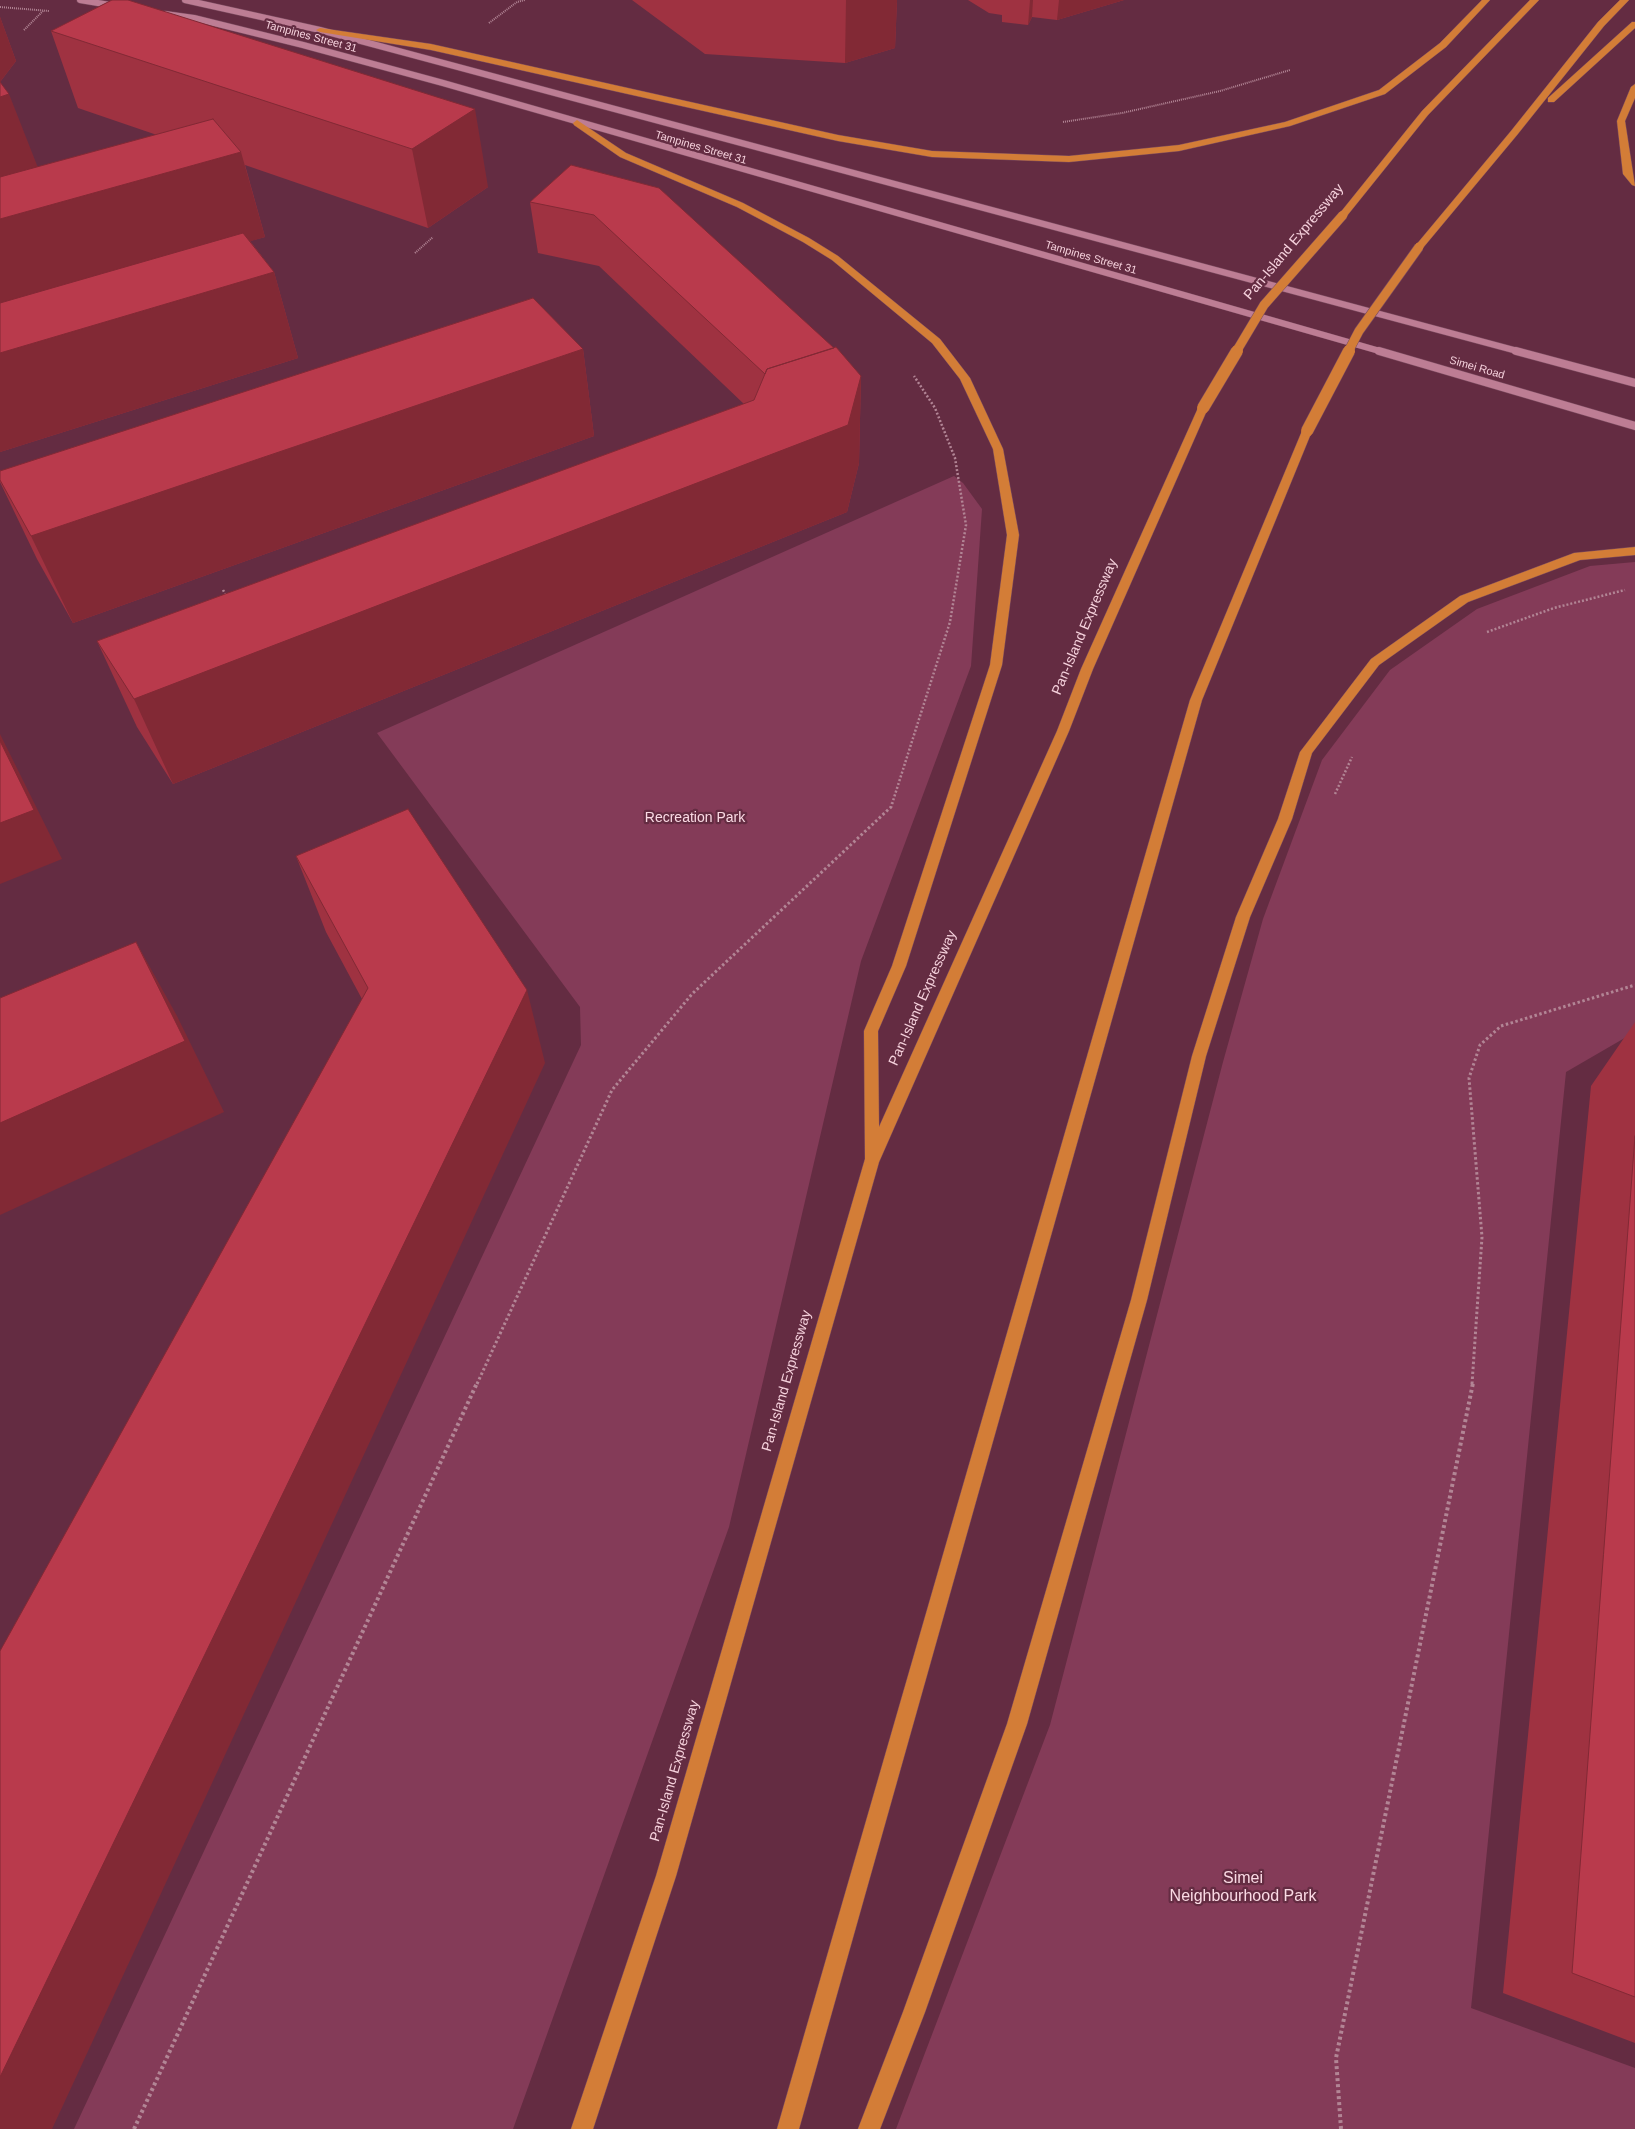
<!DOCTYPE html>
<style>
body{margin:0}
canvas{display:block;background:#642c42}
</style>
<canvas width="1635" height="2129"></canvas>
<script>
const ctx = document.querySelector('canvas').getContext('2d');
ctx.lineJoin = 'round';
function fillPath(path, color) {
  ctx.fillStyle = color;
  ctx.fill(path, 'evenodd');
}
function poly(rows) {
  const path = new Path2D();
  for (const r of rows) {
    path.moveTo(r[0], r[1]);
    for (let i = 2; i < r.length; i += 2) path.lineTo(r[i], r[i + 1]);
  }
  return path;
}
function strokePath(path, color, width, dash) {
  ctx.strokeStyle = color;
  ctx.lineWidth = width;
  ctx.lineCap = dash ? 'butt' : 'round';
  ctx.setLineDash(dash || []);
  ctx.stroke(path);
}
function drawText(font, color, halo, rows, align = 'center') {
  ctx.font = font + ' Helvetica,sans-serif';
  ctx.lineWidth = 4.5;
  ctx.setLineDash([]);
  ctx.textBaseline = 'middle';
  ctx.strokeStyle = halo;
  ctx.fillStyle = color;
  for (const [text, x, y, turn = 0] of rows) {
    ctx.save();
    ctx.translate(x, y);
    ctx.rotate((+turn || 0) * Math.PI / 180);
    ctx.textAlign = isNaN(turn) ? turn : align;
    if (halo) ctx.strokeText(text, 0, 0);
    ctx.fillText(text, 0, 0);
    ctx.restore();
  }
}
const green = poly([
 [954,476,963,483,982,509,971,666,861,961,729,1527,513,2129,74,2129,581,1045,580,1007,377,733],
 [1635,562,1635,1032,1566,1072,1471,2008,1635,2068,1635,2129,896,2129,1050,1725,1223,1062,1263,919,1322,760,1390,670,1477,609,1590,566]
]);
const pathFar3 = poly([
 [0,7,49,11],
 [489,23,517,2,525,0],
 [24,30,43,11],
 [1063,122,1122,113,1220,91,1290,70],
 [415,253,433,237]
]);
const pathFar2 = poly([
 [223,590,227,597],
 [1487,632,1554,608,1625,590],
 [1335,794,1352,757],
 [892,804,950,622,966,525,955,458,935,408,914,376]
]);
const pathFar1 = poly([
 [477,1384,612,1090,692,994,891,807,892,803],
 [1472,1384,1482,1237,1469,1078,1480,1045,1501,1026,1635,985]
]);
const path = poly([
 [134,2129,477,1383],
 [1341,2129,1336,2058,1473,1383]
]);
const secondaryFar1 = poly([
 [80,0,116,6],
 [185,0,320,30,1521,352],
 [165,14,194,18,303,45,443,83,1383,352]
]);
const secondary = poly([
 [1379,351,1635,426],
 [1516,351,1635,383]
]);
const highway = poly([
 [1482,0,1490,0,1446,47,1385,94,1290,126,1179,151,1069,162,932,157,838,141,431,50,320,32,316,30,320,28,431,44,838,135,932,151,1069,156,1179,145,1285,122,1379,90,1440,43,1482,0],
 [1530,0,1539,0,1428,115,1346,217,1340,217,1340,213,1422,111,1530,0],
 [1620,0,1629,0,1604,26,1517,135,1422,249,1416,249,1416,245,1511,131,1598,22,1620,0],
 [1632,22,1635,22,1635,28,1554,102,1548,102,1548,98,1632,22],
 [1635,84,1635,98,1625,121,1635,186,1632,185,1623,174,1617,121,1631,87,1635,84],
 [577,120,626,153,743,203,809,238,838,256,940,339,970,378,1003,449,1019,535,1002,665,906,966,878,1031,879,1127,1057,731,1081,669,1198,408,1203,405,1208,408,1093,669,1069,731,879,1162,676,1876,593,2129,571,2129,656,1876,865,1159,864,1031,892,966,990,665,1007,535,993,449,960,379,932,343,832,260,803,242,737,207,620,157,574,125,573,123,577,120],
 [1307,428,1312,431,1202,700,799,2129,777,2129,1190,700,1302,431,1307,428],
 [1635,547,1635,555,1580,560,1468,602,1379,665,1312,753,1292,819,1250,917,1206,1056,1147,1300,1027,1724,925,2012,880,2129,858,2129,903,2012,1007,1724,1131,1300,1192,1056,1236,917,1278,819,1300,752,1371,659,1460,596,1574,553,1635,547]
]);
const highwayBridgeFar1 = poly([
 [1236,352,1264,305,1343,215],
 [1348,352,1359,331,1419,247]
]);
const highwayBridge = poly([
 [1203,408,1237,351],
 [1307,431,1349,351]
]);
const wall = poly([
 [112,0,488,187,428,228,245,165,265,237,250,241,274,272,298,358,0,452,0,17,16,61,0,82,37,167,157,135,78,108,51,31],
 [632,0,897,0,895,48,845,63,705,54],
 [968,0,1124,0,1057,20,1032,17,1028,25,1002,22,1002,15,989,13],
 [571,165,861,376,859,463,847,512,173,784,137,727,97,641,744,404,599,266,538,253,530,202],
 [583,349,594,436,73,623,37,559,0,482,0,471],
 [296,856,545,1063,362,999,326,932],
 [1635,1022,1635,2043,1503,1993,1591,1086]
]);
const shadedWall = poly([
 [846,0,897,0,895,48,845,63],
 [1030,0,1033,0,1032,17,1028,25],
 [1059,0,1124,0,1057,20],
 [0,17,16,61,0,82],
 [9,94,42,178,0,189,0,97],
 [475,109,488,187,428,228,412,149],
 [241,152,265,237,0,315,0,219],
 [274,272,298,358,0,452,0,353],
 [583,349,594,436,73,623,31,536],
 [861,376,859,463,847,512,173,784,134,699],
 [0,734,62,859,0,884],
 [136,942,177,1016,224,1112,0,1215,0,1123],
 [527,990,545,1063,52,2129,0,2129,0,2077]
]);
const building = poly([
 [112,0,128,0,475,109,412,149,51,31,112,0],
 [0,82,9,94,0,97,0,82],
 [213,119,241,152,0,219,0,177,213,119],
 [571,165,659,188,834,348,767,369,765,374,594,215,530,202,571,165],
 [243,233,274,272,0,353,0,303,243,233],
 [533,298,583,349,31,536,0,480,0,471,533,298],
 [836,347,861,376,848,425,134,699,97,641,754,400,767,369,836,347],
 [0,741,34,810,0,823,0,741],
 [408,809,527,990,0,2077,0,1651,368,988,296,856,408,809],
 [136,942,185,1041,0,1123,0,998,136,942],
 [1635,1136,1635,1997,1572,1973,1635,1136]
]);
const farStreetnames = [
 ["Tampines Street 31",311,37,15],
 ["Tampines Street 31",701,148,16],
 ["Tampines Street 31",1091,258,16],
 ["Simei Road",1477,368,16]
];
const streetNames = [
 ["Pan-Island Expressway",1294,242,-50],
 ["Pan-Island Expressway",1085,627,-67],
 ["Pan-Island Expressway",923,998,-66],
 ["Pan-Island Expressway",787,1381,-74],
 ["Pan-Island Expressway",675,1771,-74]
];
const parkNames = [
 ["Recreation Park",695,818]
];
const nearParknames = [
 ["Simei",1243,1879],
 ["Neighbourhood Park",1243,1897]
];
fillPath(green, '#843b58');
strokePath(secondaryFar1, '#7b4b5f', 7);
strokePath(secondary, '#7b4b5f', 9);
strokePath(highway, '#7b4b5f', 1);
strokePath(pathFar3, '#b28595', 2, [1, 1]);
strokePath(pathFar2, '#b28595', 2.5, [2, 2]);
strokePath(pathFar1, '#b28595', 3, [2.5, 2.5]);
strokePath(path, '#b28595', 4, [3, 3]);
strokePath(secondaryFar1, '#bd7d94', 6);
strokePath(secondary, '#bd7d94', 8);
fillPath(highway, '#d37d37');
strokePath(highwayBridgeFar1, '#7b4b5f', 10, []);
strokePath(highwayBridge, '#7b4b5f', 13, []);
strokePath(highwayBridgeFar1, '#d37d37', 9);
strokePath(highwayBridge, '#d37d37', 12);
fillPath(wall, '#9f3241');
fillPath(shadedWall, '#822935');
fillPath(building, '#b93a4c');
strokePath(building, '#822935', 1);
drawText('11px', '#f6d2dd', '#642c42', farStreetnames);
drawText('14px', '#f6d2dd', '#642c42', streetNames);
drawText('14px', '#fadae4', '#642c42', parkNames);
drawText('16px', '#fadae4', '#642c42', nearParknames);
</script>
